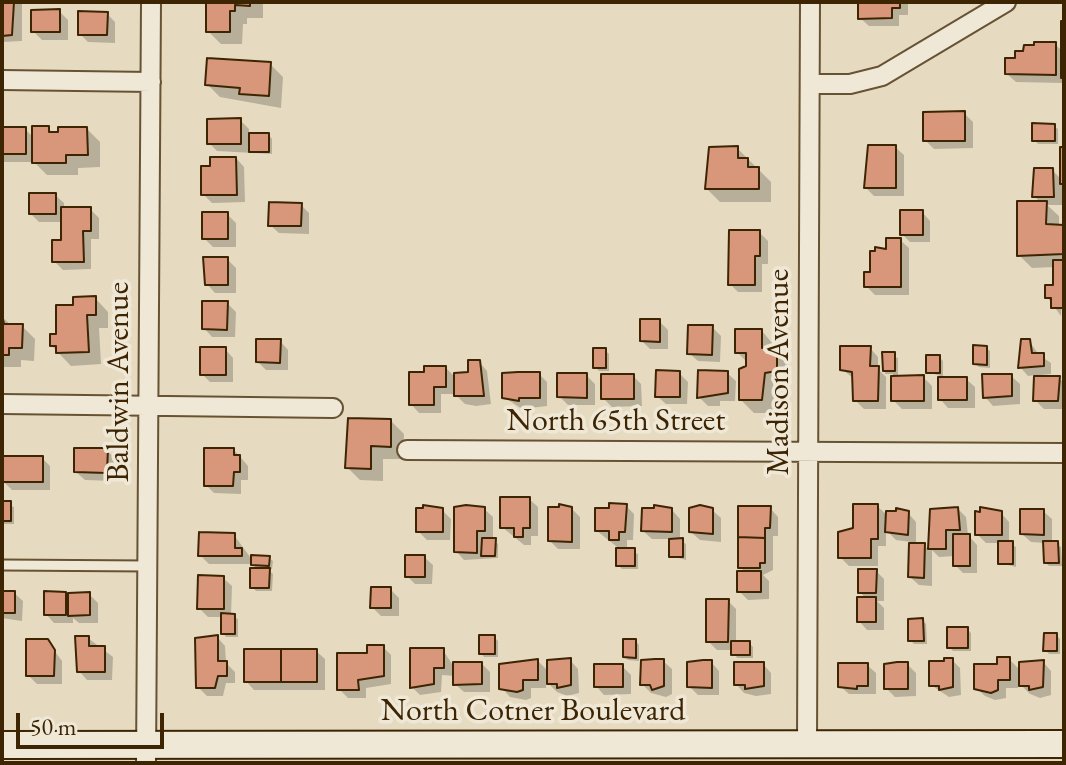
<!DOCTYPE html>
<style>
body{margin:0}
#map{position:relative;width:1066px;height:765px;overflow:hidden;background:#e6dbc1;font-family:"EB Garamond",serif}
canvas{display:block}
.frame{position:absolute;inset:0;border:4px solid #3d2504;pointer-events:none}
.scale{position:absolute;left:16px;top:713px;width:148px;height:36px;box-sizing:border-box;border:4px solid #3d2504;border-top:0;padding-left:10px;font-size:24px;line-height:28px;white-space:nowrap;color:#3d2504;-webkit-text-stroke:6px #efe8d7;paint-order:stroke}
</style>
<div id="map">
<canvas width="1066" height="765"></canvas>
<div class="frame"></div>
<div class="scale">50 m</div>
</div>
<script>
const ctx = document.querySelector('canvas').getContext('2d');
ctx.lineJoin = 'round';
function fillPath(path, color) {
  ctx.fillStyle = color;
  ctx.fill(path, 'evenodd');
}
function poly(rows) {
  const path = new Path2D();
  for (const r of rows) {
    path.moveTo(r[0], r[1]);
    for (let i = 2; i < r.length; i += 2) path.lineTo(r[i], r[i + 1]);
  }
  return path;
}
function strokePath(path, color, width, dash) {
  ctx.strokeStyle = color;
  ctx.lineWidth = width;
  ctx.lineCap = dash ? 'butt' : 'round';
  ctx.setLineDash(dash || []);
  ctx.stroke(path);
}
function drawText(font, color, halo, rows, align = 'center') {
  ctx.font = font + ' "EB Garamond",serif';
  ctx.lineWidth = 7;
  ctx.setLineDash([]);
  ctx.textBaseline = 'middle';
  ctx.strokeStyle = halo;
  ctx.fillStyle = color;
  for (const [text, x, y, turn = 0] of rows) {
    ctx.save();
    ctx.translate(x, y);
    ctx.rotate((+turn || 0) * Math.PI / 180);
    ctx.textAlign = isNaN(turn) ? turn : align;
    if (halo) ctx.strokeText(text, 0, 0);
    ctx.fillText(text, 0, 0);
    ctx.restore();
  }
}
const shadow = poly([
 [2,2,22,2,22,41,2,42],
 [208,2,263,2,263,18,247,18,247,24,243,24,242,44,221,44,208,31],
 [860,2,908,2,908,15,899,15,899,26,869,26,860,18],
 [59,11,68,20,68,40,42,40,33,31],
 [107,14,115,22,115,43,88,42,80,34],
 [1064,23,1064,83,1016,82,1007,74,1017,60,1055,44,1063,52],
 [270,64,283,77,281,108,220,97,207,84],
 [964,113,973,122,973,148,934,149,925,140],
 [240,120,249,129,249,135,269,135,272,139,272,154,217,151,209,143],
 [1054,126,1058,129,1058,144,1038,144,1034,140],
 [48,128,53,134,87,129,100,142,100,167,78,168,78,175,47,175,34,162,2,162,2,129,25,129,34,138],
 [895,147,904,155,904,196,874,196,865,187,865,167,870,167],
 [737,148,771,182,771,202,720,202,707,189],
 [1064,149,1062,205,1047,205,1059,216,1059,226,1064,227,1061,316,1047,297,1055,286,1055,267,1032,268,1019,255,1041,203,1034,196,1052,170,1062,180],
 [236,158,244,167,245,202,212,203,203,194,212,168],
 [55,195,64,203,64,209,90,209,99,218,99,239,91,239,91,269,63,270,54,261,63,242,63,222,39,222,31,214],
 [301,205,309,213,309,234,279,233,270,225],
 [922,212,930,221,930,242,910,242,902,234],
 [227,214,236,223,236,247,213,247,204,238],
 [759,232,768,241,768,264,762,264,762,292,738,292,730,284],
 [900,240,909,248,909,295,875,295,866,286,872,274],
 [227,259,236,268,236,293,215,293,207,284],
 [95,298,108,312,108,328,99,328,101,364,71,366,52,346,75,307],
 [227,303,236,312,235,337,212,337,204,328],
 [2,317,12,326,22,326,35,339,34,361,21,360,21,367,2,367],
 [659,321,668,330,668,349,650,349,642,341],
 [712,327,721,336,720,362,698,361,689,353],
 [762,331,789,363,789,384,777,385,775,413,754,413,741,400,748,363,737,352],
 [280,341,288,350,288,370,266,370,258,362],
 [1029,341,1039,355,1051,363,1051,374,1041,375,1041,378,1059,378,1064,383,1064,409,1044,409,1035,400,1036,375,1028,376,1020,367],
 [870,348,878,357,878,369,886,377,886,409,864,409,855,400,854,379,842,369],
 [986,348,990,351,990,368,979,367,975,364],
 [225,349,233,358,233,382,210,382,202,374],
 [605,350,609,354,609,371,599,371,595,367],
 [885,354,898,358,898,378,923,377,932,386,932,409,902,409,893,400,893,374,885,374],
 [939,357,943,361,943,379,966,379,975,387,975,408,948,408,940,399,940,376,928,372],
 [479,362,487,371,491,404,476,406,465,404,455,394,441,394,441,413,419,413,411,404,426,374,446,368,456,378,470,374],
 [679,373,688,382,687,404,666,404,657,396],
 [727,373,736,381,735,401,720,401,720,406,708,406,699,397],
 [539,374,547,382,547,406,522,409,504,397],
 [586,375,595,384,595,405,568,405,559,396],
 [633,376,641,384,642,406,612,407,603,398],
 [1011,376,1020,384,1020,404,993,406,985,397],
 [391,421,404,434,403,459,383,459,383,481,360,480,347,467],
 [107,450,115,459,115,481,85,480,76,472],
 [205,450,234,450,242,459,248,466,248,480,241,480,241,494,214,493,206,485],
 [42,458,50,466,50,490,12,490,3,481],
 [529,499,538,507,538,536,531,536,531,545,524,545,502,527],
 [2,503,14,507,14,524,2,524],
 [626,506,634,514,633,540,627,540,627,550,638,554,638,569,622,569,618,565,621,550,597,531,597,510],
 [877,506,888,516,908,513,916,522,916,545,924,545,930,551,932,510,958,509,966,517,968,535,977,545,977,573,963,573,955,565,955,556,939,557,932,550,932,586,919,585,910,577,911,542,896,540,886,530,886,546,878,546,878,566,849,566,840,557,855,529],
 [571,508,580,517,580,549,558,549,550,541],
 [770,508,778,517,778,536,773,536,773,570,763,575,769,581,769,599,748,600,739,591,746,573,740,567],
 [484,509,493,517,493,540,498,544,498,558,464,560,456,551],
 [442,510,451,519,450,540,427,540,418,531],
 [672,510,680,519,680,540,686,544,686,560,671,556,671,539,652,539,643,531],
 [712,510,721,518,721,542,700,540,691,532],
 [1043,511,1052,519,1052,543,1061,547,1062,566,1049,566,1046,563,1045,543,1031,542,1022,534],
 [1001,513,1009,522,1009,543,1016,547,1016,567,1000,563,1000,543,986,543,977,534],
 [234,535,253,561,269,558,273,561,272,569,267,569,273,574,272,591,256,591,252,587,258,570,252,564,209,564,200,555],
 [424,557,433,565,432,584,415,584,407,576],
 [876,571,884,579,884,601,877,601,884,608,884,630,867,630,859,621,866,599,860,592],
 [223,578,232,586,231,616,238,619,238,637,226,637,223,633,223,617,208,617,199,608],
 [390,589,399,598,399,616,381,616,372,607],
 [2,593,14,593,23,601,22,621,2,618],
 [65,594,70,599,89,594,98,603,98,623,79,623,73,618,73,623,54,623,46,614],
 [728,601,736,609,736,643,749,643,753,647,753,658,737,658,733,650,717,650,708,641],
 [922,620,926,624,927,644,914,644,910,640],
 [967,629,971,633,971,651,953,651,949,647],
 [1056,635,1060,639,1060,654,1049,654,1045,650],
 [217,637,225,646,226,663,235,672,235,683,226,683,223,696,207,696,198,687],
 [494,637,498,641,498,657,484,657,481,653],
 [88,638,113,657,112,680,87,680,79,671],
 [47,641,62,661,62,684,37,684,28,675],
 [636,641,639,645,639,661,628,660,625,657],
 [383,647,391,655,391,684,366,688,366,698,348,698,339,689,369,655],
 [443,650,452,664,482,664,490,672,490,692,464,692,455,684,455,676,442,675,441,692,420,695,412,687],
 [316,651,325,659,325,690,254,690,246,681],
 [1009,659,1021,671,1043,662,1051,671,1051,695,1040,698,1030,694,1018,682,1018,688,1006,688,1006,698,995,700,985,696,976,688],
 [570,660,578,669,579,693,567,696,557,692,546,681,546,688,531,688,531,698,526,700,510,697,502,688,538,661,549,672],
 [952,660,960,668,961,695,949,697,931,685,931,663],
 [663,661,672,669,672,694,666,697,651,693,642,684],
 [711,662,719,671,719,695,698,695,689,686],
 [763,664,771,673,771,694,756,696,744,693,736,684],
 [907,664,916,673,916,696,895,697,886,688],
 [867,665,876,673,876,694,849,694,840,686],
 [622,666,631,675,631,694,604,695,596,686]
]);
const building = poly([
 [2,2,14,2,12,35,2,36,2,2],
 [206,2,250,2,250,6,235,5,235,11,230,11,230,32,206,32,206,2],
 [858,2,900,2,900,8,892,8,892,18,858,19,858,2],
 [60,9,60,32,31,32,31,10,60,9],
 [78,11,108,12,107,35,78,35,78,11],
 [1061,21,1064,21,1064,78,1061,78,1061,21],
 [1034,42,1056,42,1056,75,1005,74,1005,58,1015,58,1015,51,1023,51,1024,45,1034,45,1034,42],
 [207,58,271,62,269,96,239,94,240,88,205,85,207,58],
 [965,111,965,141,923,141,923,112,965,111],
 [241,118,241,144,207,144,207,119,241,118],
 [1032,123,1055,124,1055,141,1032,141,1032,123],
 [32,126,49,126,49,132,58,132,58,127,87,127,88,155,66,155,66,163,32,163,32,126],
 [2,127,26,127,26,154,2,154,2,127],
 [249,133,269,133,269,152,249,152,249,133],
 [868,145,896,145,896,188,864,188,868,145],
 [738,146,738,158,748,158,748,167,759,167,759,189,705,189,709,147,738,146],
 [1060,147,1064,147,1064,184,1060,184,1060,147],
 [210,157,236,157,237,195,201,195,201,166,210,166,210,157],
 [1034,168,1053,168,1054,197,1032,197,1034,168],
 [29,193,56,193,56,214,29,214,29,193],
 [1017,201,1047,201,1046,224,1064,225,1064,254,1017,256,1017,201],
 [269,202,302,203,301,226,268,226,269,202],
 [61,207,91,207,91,231,83,231,84,262,52,262,52,240,61,240,61,207],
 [900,210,923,210,923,235,900,235,900,210],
 [202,212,228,212,228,239,202,239,202,212],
 [729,230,760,230,760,256,755,256,755,285,728,285,729,230],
 [886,238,901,238,901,287,864,287,864,272,870,272,870,251,875,251,875,247,886,249,886,238],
 [203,257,228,257,228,285,205,285,203,257],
 [1053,260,1064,260,1064,308,1051,308,1051,298,1045,298,1045,285,1053,285,1053,260],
 [96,296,96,315,87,315,89,352,56,353,56,346,50,346,50,334,56,334,56,305,73,305,73,297,96,296],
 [202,301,228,301,227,330,202,329,202,301],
 [2,315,4,324,23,324,22,348,9,348,9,355,2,355,2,315],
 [640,319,660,319,660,342,640,341,640,319],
 [688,325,713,325,712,355,687,354,688,325],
 [735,329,762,329,762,348,777,348,777,371,765,373,762,400,739,400,739,369,746,366,746,353,735,353,735,329],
 [256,339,281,339,280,363,256,362,256,339],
 [1021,339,1030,339,1032,353,1044,353,1044,366,1018,368,1021,339],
 [973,345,987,346,987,365,973,364,973,345],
 [840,346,871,346,870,366,879,366,878,401,853,401,852,372,840,370,840,346],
 [200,347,226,347,226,375,200,375,200,347],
 [593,348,606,348,606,368,593,368,593,348],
 [882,352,895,352,895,371,883,371,882,352],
 [926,355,940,355,940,373,926,373,926,355],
 [468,360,480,360,484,396,454,396,454,373,468,372,468,360],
 [424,366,446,366,446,387,434,387,434,405,409,405,409,372,424,372,424,366],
 [656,370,680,371,680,397,655,397,656,370],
 [698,370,728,371,728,393,697,398,698,370],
 [518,372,540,372,540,398,519,398,519,401,502,398,502,373,518,372],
 [557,373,587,373,587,398,557,397,557,373],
 [601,374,634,374,634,399,601,399,601,374],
 [982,374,1012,374,1012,396,983,398,982,374],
 [924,375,924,401,891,401,891,376,924,375],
 [1034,376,1060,376,1058,401,1033,401,1034,376],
 [938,377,967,377,967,400,938,400,938,377],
 [348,418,391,419,391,447,371,446,371,469,345,468,348,418],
 [74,448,108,448,107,473,74,472,74,448],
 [204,448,234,448,234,455,240,455,240,472,234,472,233,486,204,486,204,448],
 [2,456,43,456,43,482,2,482,2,456],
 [500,497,530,497,530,528,523,528,523,537,514,537,514,528,500,528,500,497],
 [2,501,11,501,11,521,2,521,2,501],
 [609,503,627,504,625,532,619,532,619,540,609,540,609,531,595,531,595,508,609,508,609,503],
 [559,504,572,507,572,542,548,541,548,507,559,507,559,504],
 [853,504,878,504,878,539,871,539,871,558,838,558,838,532,853,528,853,504],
 [423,505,443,508,443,532,416,532,416,508,423,508,423,505],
 [466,505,485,507,485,531,477,531,477,553,454,552,454,507,466,505],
 [654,505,672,508,672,532,641,531,642,508,654,508,654,505],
 [700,505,713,508,713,534,689,532,689,508,700,505],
 [738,506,771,506,770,528,765,528,765,538,738,537,738,506],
 [958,507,960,530,946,530,946,549,928,549,930,509,958,507],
 [980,507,1002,511,1002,535,975,535,975,511,980,512,980,507],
 [896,508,909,511,908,535,885,532,886,511,896,511,896,508],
 [1020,509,1044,509,1044,535,1020,534,1020,509],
 [199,532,235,533,235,548,242,548,242,556,198,556,199,532],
 [953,534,970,534,970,566,953,566,953,534],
 [738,537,765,538,765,563,760,563,760,568,738,568,738,537],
 [482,538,496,538,495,556,481,556,482,538],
 [683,538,683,557,669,557,669,539,683,538],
 [998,541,1013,541,1013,564,998,564,998,541],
 [1043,541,1058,541,1059,563,1044,563,1043,541],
 [909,543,925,543,924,578,908,577,909,543],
 [616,548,635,548,635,566,616,566,616,548],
 [251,555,270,556,269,566,251,565,251,555],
 [405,555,425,555,425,577,405,577,405,555],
 [250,568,270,568,269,588,250,588,250,568],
 [858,569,877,569,876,593,858,593,858,569],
 [737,571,761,571,761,592,737,592,737,571],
 [198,575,224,576,224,609,197,609,198,575],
 [371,587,391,587,391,608,370,608,371,587],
 [2,591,15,591,15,613,2,613,2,591],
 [44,591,66,592,66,615,44,615,44,591],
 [90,592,90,615,68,616,68,593,90,592],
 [857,597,876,597,876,622,857,622,857,597],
 [706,599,729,599,728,642,706,642,706,599],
 [221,613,235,614,235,634,221,634,221,613],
 [923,618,924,641,908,641,908,619,923,618],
 [947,627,968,627,968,648,947,648,947,627],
 [1044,633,1057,633,1057,651,1043,651,1044,633],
 [218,635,218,661,227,661,227,676,218,676,215,688,196,688,195,638,218,635],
 [479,635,495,635,495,654,479,654,479,635],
 [75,636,89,636,89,646,105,646,105,672,77,672,75,636],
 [26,639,48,639,55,650,54,676,26,676,26,639],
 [623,639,636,639,636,658,623,657,623,639],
 [731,641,750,641,750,655,731,655,731,641],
 [367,645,384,645,384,676,358,680,359,690,337,690,337,653,367,653,367,645],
 [410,648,444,648,444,668,434,668,434,684,410,688,410,648],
 [244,649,281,649,281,682,244,682,244,649],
 [281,649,317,649,317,682,281,682,281,649],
 [997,657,1010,657,1010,680,998,680,998,690,991,693,974,689,974,664,997,664,997,657],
 [571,658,571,685,557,688,557,684,547,684,547,660,571,658],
 [944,658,953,658,953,687,939,690,939,686,929,686,929,661,944,661,944,658],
 [538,659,538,680,523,680,523,690,517,692,499,689,499,664,538,659],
 [655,659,664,659,664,686,652,690,650,685,640,685,641,660,655,659],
 [703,660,712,660,712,688,687,687,687,662,703,660],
 [1044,660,1043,687,1029,690,1029,686,1019,686,1019,662,1044,660],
 [453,662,482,662,482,684,453,685,453,662],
 [734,662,764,662,764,686,745,689,745,685,734,685,734,662],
 [897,662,908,662,908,689,884,689,884,664,897,662],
 [838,663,868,663,868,686,857,686,857,689,838,687,838,663],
 [594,664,623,664,623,687,594,687,594,664]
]);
const lane = poly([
 [2,565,148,566]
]);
const street = poly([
 [2,80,151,82],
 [810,84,850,84,882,76,1006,2],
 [2,404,333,408],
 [407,450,1064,453],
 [807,742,810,2],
 [146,763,151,2]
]);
const secondary = poly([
 [2,745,1064,744]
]);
const streetNames = [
 ["Madison Avenue",779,372,-90],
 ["Baldwin Avenue",119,382,-90],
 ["North 65th Street",616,421],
 ["North Cotner Boulevard",533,711]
];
fillPath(shadow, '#0003');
fillPath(building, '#d8967a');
strokePath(building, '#3d2504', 2);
strokePath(lane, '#675233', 13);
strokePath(street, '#675233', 22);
strokePath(secondary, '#3d2504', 30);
strokePath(lane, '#efe8d7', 9);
strokePath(street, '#efe8d7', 18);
strokePath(secondary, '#efe8d7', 26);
drawText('32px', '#3d2504', '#efe8d7', streetNames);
</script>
